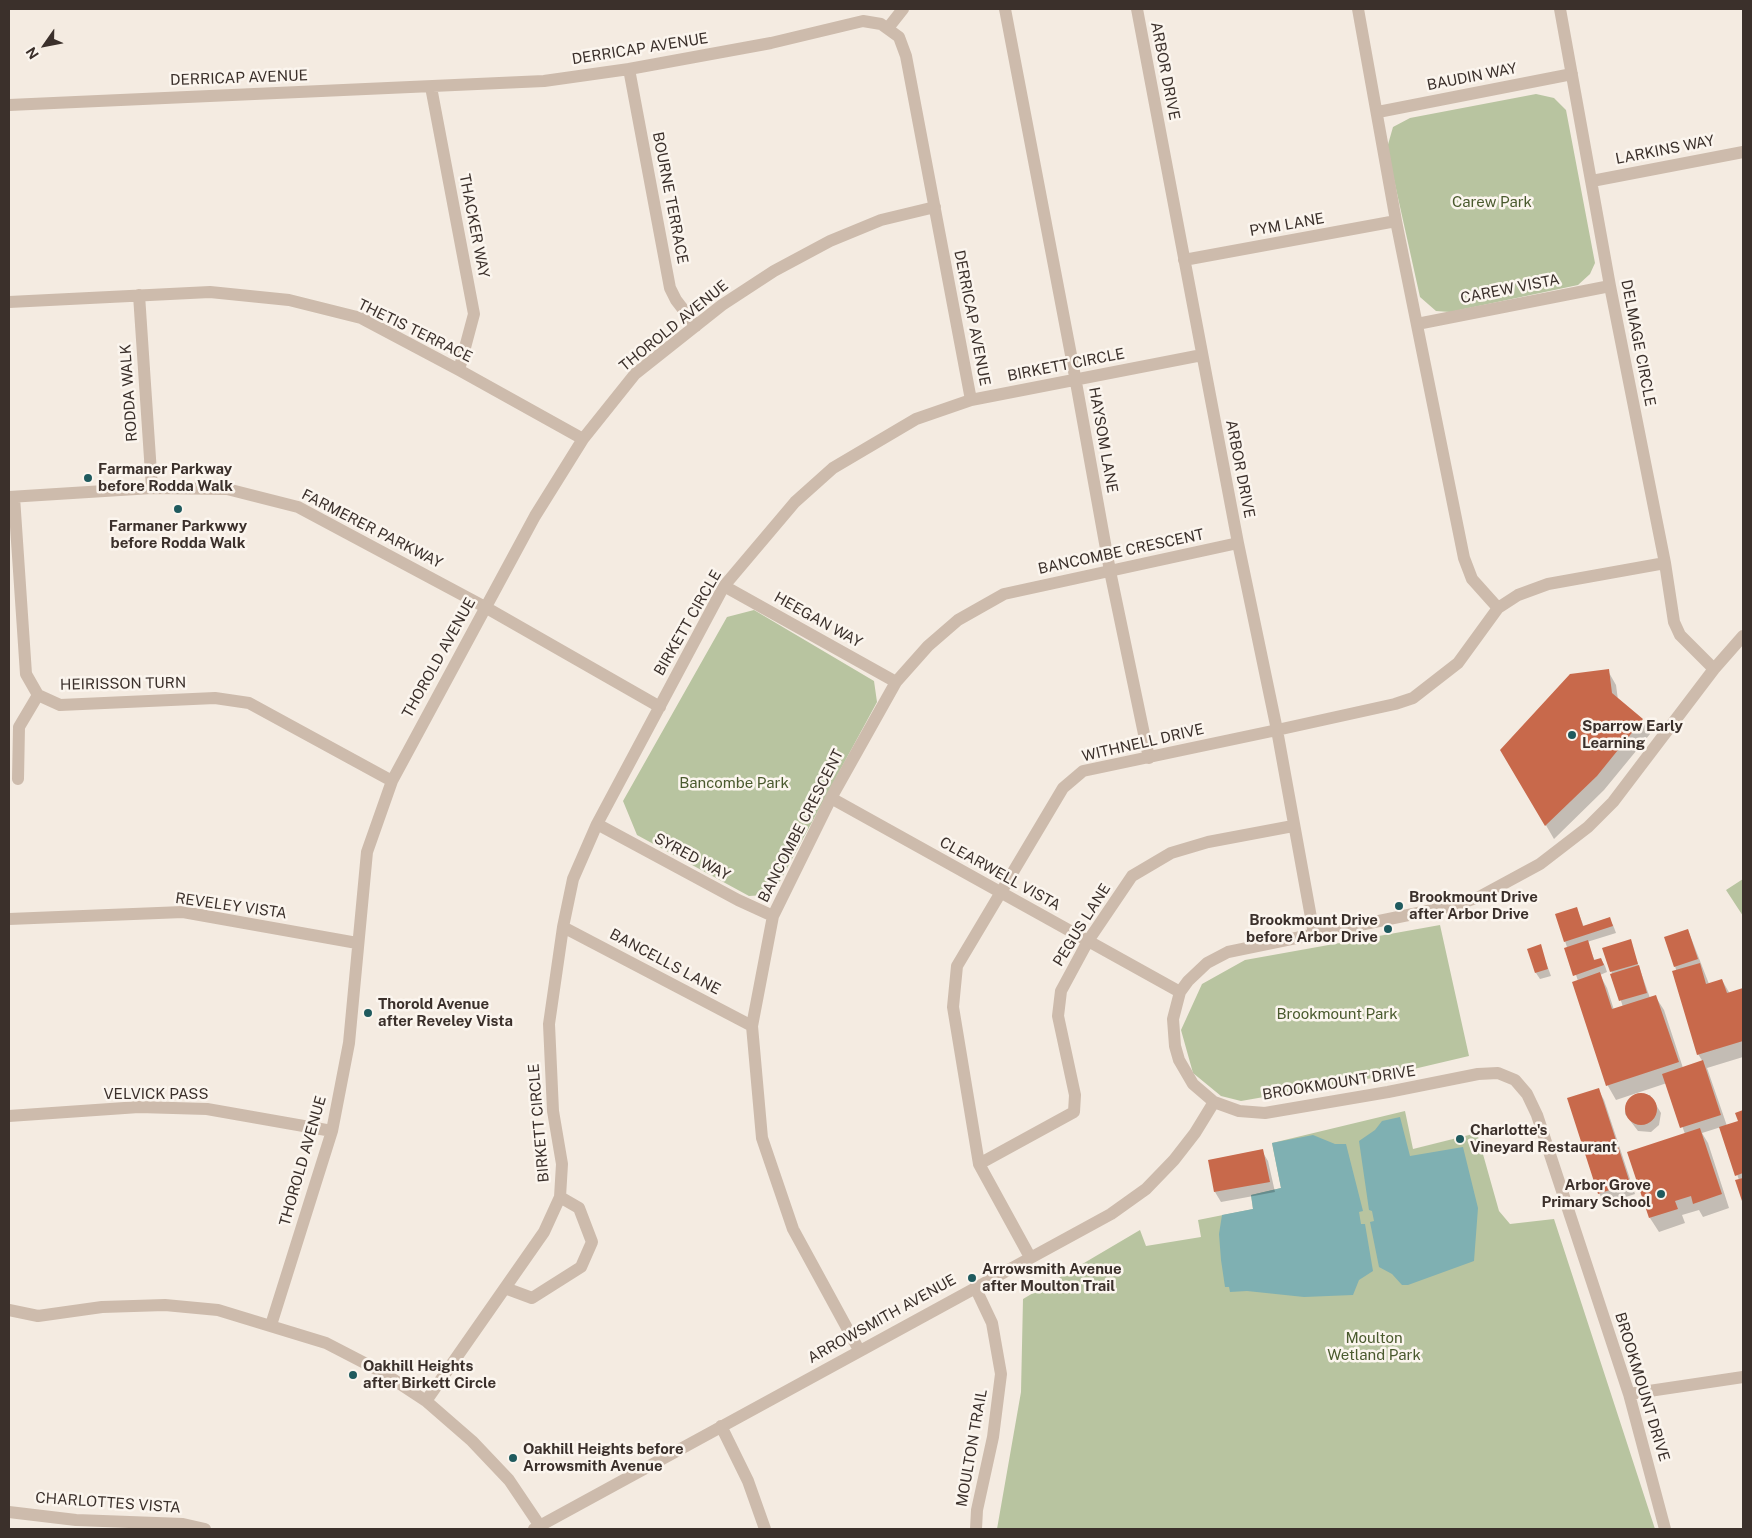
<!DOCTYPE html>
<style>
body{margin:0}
#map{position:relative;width:1752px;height:1538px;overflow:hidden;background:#f4ebe1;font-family:"Public Sans",sans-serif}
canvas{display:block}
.frame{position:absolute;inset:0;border:10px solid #3b302b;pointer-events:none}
.north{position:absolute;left:20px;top:20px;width:50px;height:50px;-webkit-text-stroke:4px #fbf5ee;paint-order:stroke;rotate:237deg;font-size:14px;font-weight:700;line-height:20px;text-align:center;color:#3b302b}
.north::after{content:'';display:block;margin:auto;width:18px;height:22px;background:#3b302b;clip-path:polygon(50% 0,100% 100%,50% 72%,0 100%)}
</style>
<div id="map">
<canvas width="1752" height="1538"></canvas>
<div class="frame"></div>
<div class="north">N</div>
</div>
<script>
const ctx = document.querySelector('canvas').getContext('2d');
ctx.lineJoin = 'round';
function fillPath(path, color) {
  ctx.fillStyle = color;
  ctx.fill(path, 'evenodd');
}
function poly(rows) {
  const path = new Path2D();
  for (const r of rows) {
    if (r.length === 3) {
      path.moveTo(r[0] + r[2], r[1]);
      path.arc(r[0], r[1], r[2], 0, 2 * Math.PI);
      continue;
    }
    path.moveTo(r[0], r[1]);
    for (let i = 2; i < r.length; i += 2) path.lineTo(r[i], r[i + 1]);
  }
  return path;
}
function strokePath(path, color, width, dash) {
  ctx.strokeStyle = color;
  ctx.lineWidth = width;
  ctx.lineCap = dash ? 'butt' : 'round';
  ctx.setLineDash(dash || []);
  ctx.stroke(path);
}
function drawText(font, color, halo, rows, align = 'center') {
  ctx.font = font + ' "Public Sans",sans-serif';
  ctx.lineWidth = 5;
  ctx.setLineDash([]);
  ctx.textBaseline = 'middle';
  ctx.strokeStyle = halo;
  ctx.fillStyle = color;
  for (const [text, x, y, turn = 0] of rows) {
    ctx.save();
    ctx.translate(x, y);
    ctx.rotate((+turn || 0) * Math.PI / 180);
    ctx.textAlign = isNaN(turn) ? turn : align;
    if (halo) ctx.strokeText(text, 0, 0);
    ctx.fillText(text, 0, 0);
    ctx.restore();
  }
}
const green = poly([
 [1536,94,1554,98,1566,110,1595,263,1590,274,1578,285,1450,312,1436,311,1420,297,1387,148,1393,127,1410,118],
 [754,610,874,681,877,702,778,885,765,895,749,896,637,835,623,801,727,617],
 [1743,879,1743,916,1726,890],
 [1440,925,1469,1056,1384,1076,1241,1101,1221,1096,1193,1073,1181,1030,1202,984,1245,960],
 [1405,1111,1413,1149,1477,1133,1499,1211,1510,1224,1554,1219,1655,1529,997,1529,1021,1392,1023,1299,1140,1230,1146,1246,1201,1237,1198,1220,1253,1209,1251,1195,1281,1188,1272,1143]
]);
const water = poly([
 [1400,1117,1410,1156,1463,1147,1478,1208,1474,1261,1408,1285,1402,1285,1392,1274,1379,1267,1370,1222,1374,1221,1372,1211,1369,1210,1359,1141,1375,1130,1382,1121],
 [1313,1135,1335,1144,1346,1144,1363,1211,1359,1212,1361,1224,1365,1224,1373,1271,1359,1280,1353,1295,1304,1297,1247,1291,1230,1292,1229,1287,1225,1287,1221,1260,1219,1234,1222,1215,1253,1209,1251,1195,1281,1188,1272,1143]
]);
const shadow = poly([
 [1608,671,1616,685,1618,700,1642,720,1650,734,1604,790,1554,839,1502,750],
 [1577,909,1584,927,1609,918,1613,925,1616,933,1587,942,1595,961,1601,959,1605,966,1607,972,1600,975,1607,988,1614,1010,1623,1007,1604,949,1630,941,1650,998,1655,996,1664,1010,1683,1068,1703,1062,1698,1054,1675,966,1688,930,1709,984,1722,980,1730,994,1743,990,1743,1057,1707,1068,1727,1126,1739,1122,1737,1114,1743,1111,1743,1201,1737,1181,1739,1180,1721,1127,1702,1133,1708,1143,1729,1208,1703,1217,1699,1210,1682,1215,1685,1223,1659,1232,1650,1218,1685,1134,1667,1083,1616,1100,1608,1086,1573,982,1578,981,1565,941],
 [1540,946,1551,976,1540,979,1536,973],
 [1598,1089,1604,1100,1635,1194,1605,1204,1599,1193],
 [1636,1095,1650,1095,1661,1113,1659,1125,1651,1132,1638,1131,1625,1114,1627,1102],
 [1262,1151,1268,1161,1275,1192,1221,1202,1215,1192,1209,1161]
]);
const building = poly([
 [1609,669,1612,693,1643,719,1597,776,1545,826,1500,750,1570,674],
 [1577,907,1583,926,1610,917,1613,926,1564,942,1555,914],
 [1688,929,1698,959,1674,967,1664,937],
 [1631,939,1638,964,1610,972,1602,948],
 [1588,940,1594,960,1601,958,1604,965,1573,976,1564,948],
 [1541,944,1548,969,1535,973,1527,949],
 [1700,963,1706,984,1722,979,1727,993,1743,988,1743,1041,1697,1055,1672,971],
 [1639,965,1647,993,1619,1001,1610,974],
 [1600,972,1612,1009,1656,995,1679,1062,1606,1086,1572,982],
 [1703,1060,1721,1115,1680,1128,1662,1074],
 [1599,1088,1630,1183,1598,1194,1567,1098],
 [1641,1109,16],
 [1743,1110,1743,1173,1735,1176,1719,1127,1738,1121,1735,1113],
 [1700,1128,1722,1194,1693,1204,1691,1196,1675,1201,1678,1209,1649,1218,1627,1152],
 [1263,1149,1270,1182,1214,1192,1208,1160],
 [1743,1178,1743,1204,1735,1180]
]);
const minor = poly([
 [1005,9,1072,360,1110,571,1149,758],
 [1137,9,1238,543,1277,730,1314,934],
 [1358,9,1396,221,1464,558,1472,579,1498,608],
 [1560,9,1610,286,1665,563,1674,622,1680,635,1714,669],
 [888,28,903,9],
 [629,69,670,288,676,300,696,326],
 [431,87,474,314,459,370],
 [9,105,544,81,629,69,771,43,863,21,881,24,899,37,906,56,971,400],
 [1378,112,1572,74],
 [1592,181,1743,152],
 [1184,260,1396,221],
 [139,295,152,488],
 [9,302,210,292,289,300,361,318,459,370,583,439],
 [1417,324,1610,286],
 [9,497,152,488,227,489,298,507,485,607,660,707],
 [14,497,26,674,38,695,60,705,215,698,249,703,392,781],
 [724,586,896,682],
 [18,779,19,727,38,695],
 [831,798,1180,992],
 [597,824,738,900,773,916],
 [9,919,183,912,357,943],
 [563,927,752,1026],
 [9,1116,139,1107,207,1109,332,1131],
 [979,1164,1074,1112,1075,1095,1058,1016,1061,991,1088,941,1132,876,1171,853,1208,842,1293,826],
 [1030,1257,979,1164,953,1007,957,966,1063,788,1083,771,1277,730,1395,704,1413,698,1458,663,1498,608,1518,595,1548,584,1665,563],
 [975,1287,992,1323,1001,1374,993,1437,977,1510,976,1529],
 [505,1288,532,1298,581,1267,592,1242,579,1208,560,1197],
 [9,1310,38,1316,102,1307,165,1305,218,1310,326,1343,382,1372,426,1401,472,1441,509,1480,542,1529],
 [271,1325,332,1131,349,1043,367,852,392,781,535,516,583,439,635,374,722,305,774,271,830,241,881,220,935,207],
 [859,1350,793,1229,762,1138,752,1026,773,916,831,798,896,682,928,646,958,620,1004,594,1238,543],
 [1629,1394,1743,1377],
 [426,1401,544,1232,560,1197,562,1164,553,1111,549,1024,563,927,573,879,597,824,724,586,795,502,833,468,916,419,971,400,1202,355],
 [721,1426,748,1481,765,1529],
 [9,1512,76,1520,183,1524,205,1529],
 [534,1529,1111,1214,1146,1189,1174,1160,1195,1133,1214,1102],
 [1665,1529,1629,1394,1537,1115,1527,1094,1515,1080,1498,1073,1478,1074,1388,1092,1265,1113,1239,1111,1214,1102,1193,1084,1179,1060,1175,1046,1173,1019,1180,992,1188,981,1207,963,1228,952,1457,905,1481,896,1540,864,1588,827,1613,802,1714,669,1743,636]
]);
const markers = [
 [88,478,5,"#1f5a5e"],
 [178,509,5,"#1f5a5e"],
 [1572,735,5,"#1f5a5e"],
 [1399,906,5,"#1f5a5e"],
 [1388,929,5,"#1f5a5e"],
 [368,1013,5,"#1f5a5e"],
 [1460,1139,5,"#1f5a5e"],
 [1661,1194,5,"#1f5a5e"],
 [972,1278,5,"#1f5a5e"],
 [353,1375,5,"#1f5a5e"],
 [513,1458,5,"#1f5a5e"]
];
const streetNames = [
 ["DERRICAP AVENUE",640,49,-9],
 ["ARBOR DRIVE",1165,71,79],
 ["BAUDIN WAY",1472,77,-11],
 ["DERRICAP AVENUE",239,78,-2],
 ["LARKINS WAY",1665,150,-11],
 ["BOURNE TERRACE",670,198,79],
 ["PYM LANE",1287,225,-10],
 ["THACKER WAY",474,226,79],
 ["CAREW VISTA",1510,289,-11],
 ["DERRICAP AVENUE",972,318,79],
 ["THOROLD AVENUE",674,326,-39],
 ["THETIS TERRACE",415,331,26],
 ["DELMAGE CIRCLE",1638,343,79],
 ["BIRKETT CIRCLE",1066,365,-11],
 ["RODDA WALK",129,393,-94],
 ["HAYSOM LANE",1103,440,80],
 ["ARBOR DRIVE",1240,469,79],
 ["FARMERER PARKWAY",372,529,27],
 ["BANCOMBE CRESCENT",1121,552,-12],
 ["HEEGAN WAY",818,620,29],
 ["BIRKETT CIRCLE",688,623,-60],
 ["THOROLD AVENUE",439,658,-61],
 ["HEIRISSON TURN",123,684,-1],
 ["WITHNELL DRIVE",1143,743,-13],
 ["BANCOMBE CRESCENT",801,826,-63],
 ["SYRED WAY",692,857,28],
 ["CLEARWELL VISTA",1000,874,29],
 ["REVELEY VISTA",231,906,8],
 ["PEGUS LANE",1082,925,-58],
 ["BANCELLS LANE",665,962,28],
 ["BROOKMOUNT DRIVE",1339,1083,-9],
 ["VELVICK PASS",156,1094],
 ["BIRKETT CIRCLE",539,1123,-95],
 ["THOROLD AVENUE",303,1161,-74],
 ["ARROWSMITH AVENUE",882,1319,-29],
 ["BROOKMOUNT DRIVE",1642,1387,73],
 ["MOULTON TRAIL",972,1448,-80],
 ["CHARLOTTES VISTA",108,1503,4]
];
const parkNames = [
 ["Carew Park",1492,202],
 ["Bancombe Park",734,783],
 ["Brookmount Park",1337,1014],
 ["Moulton",1374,1338],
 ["Wetland Park",1374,1355]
];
const poiNames = [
 ["Farmaner Parkway",98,469],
 ["before Rodda Walk",98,486],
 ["Farmaner Parkwwy",178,526,"center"],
 ["before Rodda Walk",178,543,"center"],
 ["Sparrow Early",1582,726],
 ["Learning",1582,743],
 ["Brookmount Drive",1409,897],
 ["after Arbor Drive",1409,914],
 ["Brookmount Drive",1378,920,"right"],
 ["before Arbor Drive",1378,937,"right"],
 ["Thorold Avenue",378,1004],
 ["after Reveley Vista",378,1021],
 ["Charlotte's",1470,1130],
 ["Vineyard Restaurant",1470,1147],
 ["Arbor Grove",1651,1185,"right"],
 ["Primary School",1651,1202,"right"],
 ["Arrowsmith Avenue",982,1269],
 ["after Moulton Trail",982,1286],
 ["Oakhill Heights",363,1366],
 ["after Birkett Circle",363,1383],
 ["Oakhill Heights before",523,1449],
 ["Arrowsmith Avenue",523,1466]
];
fillPath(green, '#b8c4a0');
fillPath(water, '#7fb0b2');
fillPath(shadow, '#0003');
fillPath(building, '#c8694b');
strokePath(minor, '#cdbbac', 12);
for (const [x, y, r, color] of markers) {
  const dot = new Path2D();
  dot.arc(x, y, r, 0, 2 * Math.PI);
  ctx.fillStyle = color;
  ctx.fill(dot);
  strokePath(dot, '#fbf5ee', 2);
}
drawText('15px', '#3b302b', '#fbf5ee', streetNames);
drawText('15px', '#4a5a2e', '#fbf5ee', parkNames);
drawText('bold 15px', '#3b302b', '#fbf5ee', poiNames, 'left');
</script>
